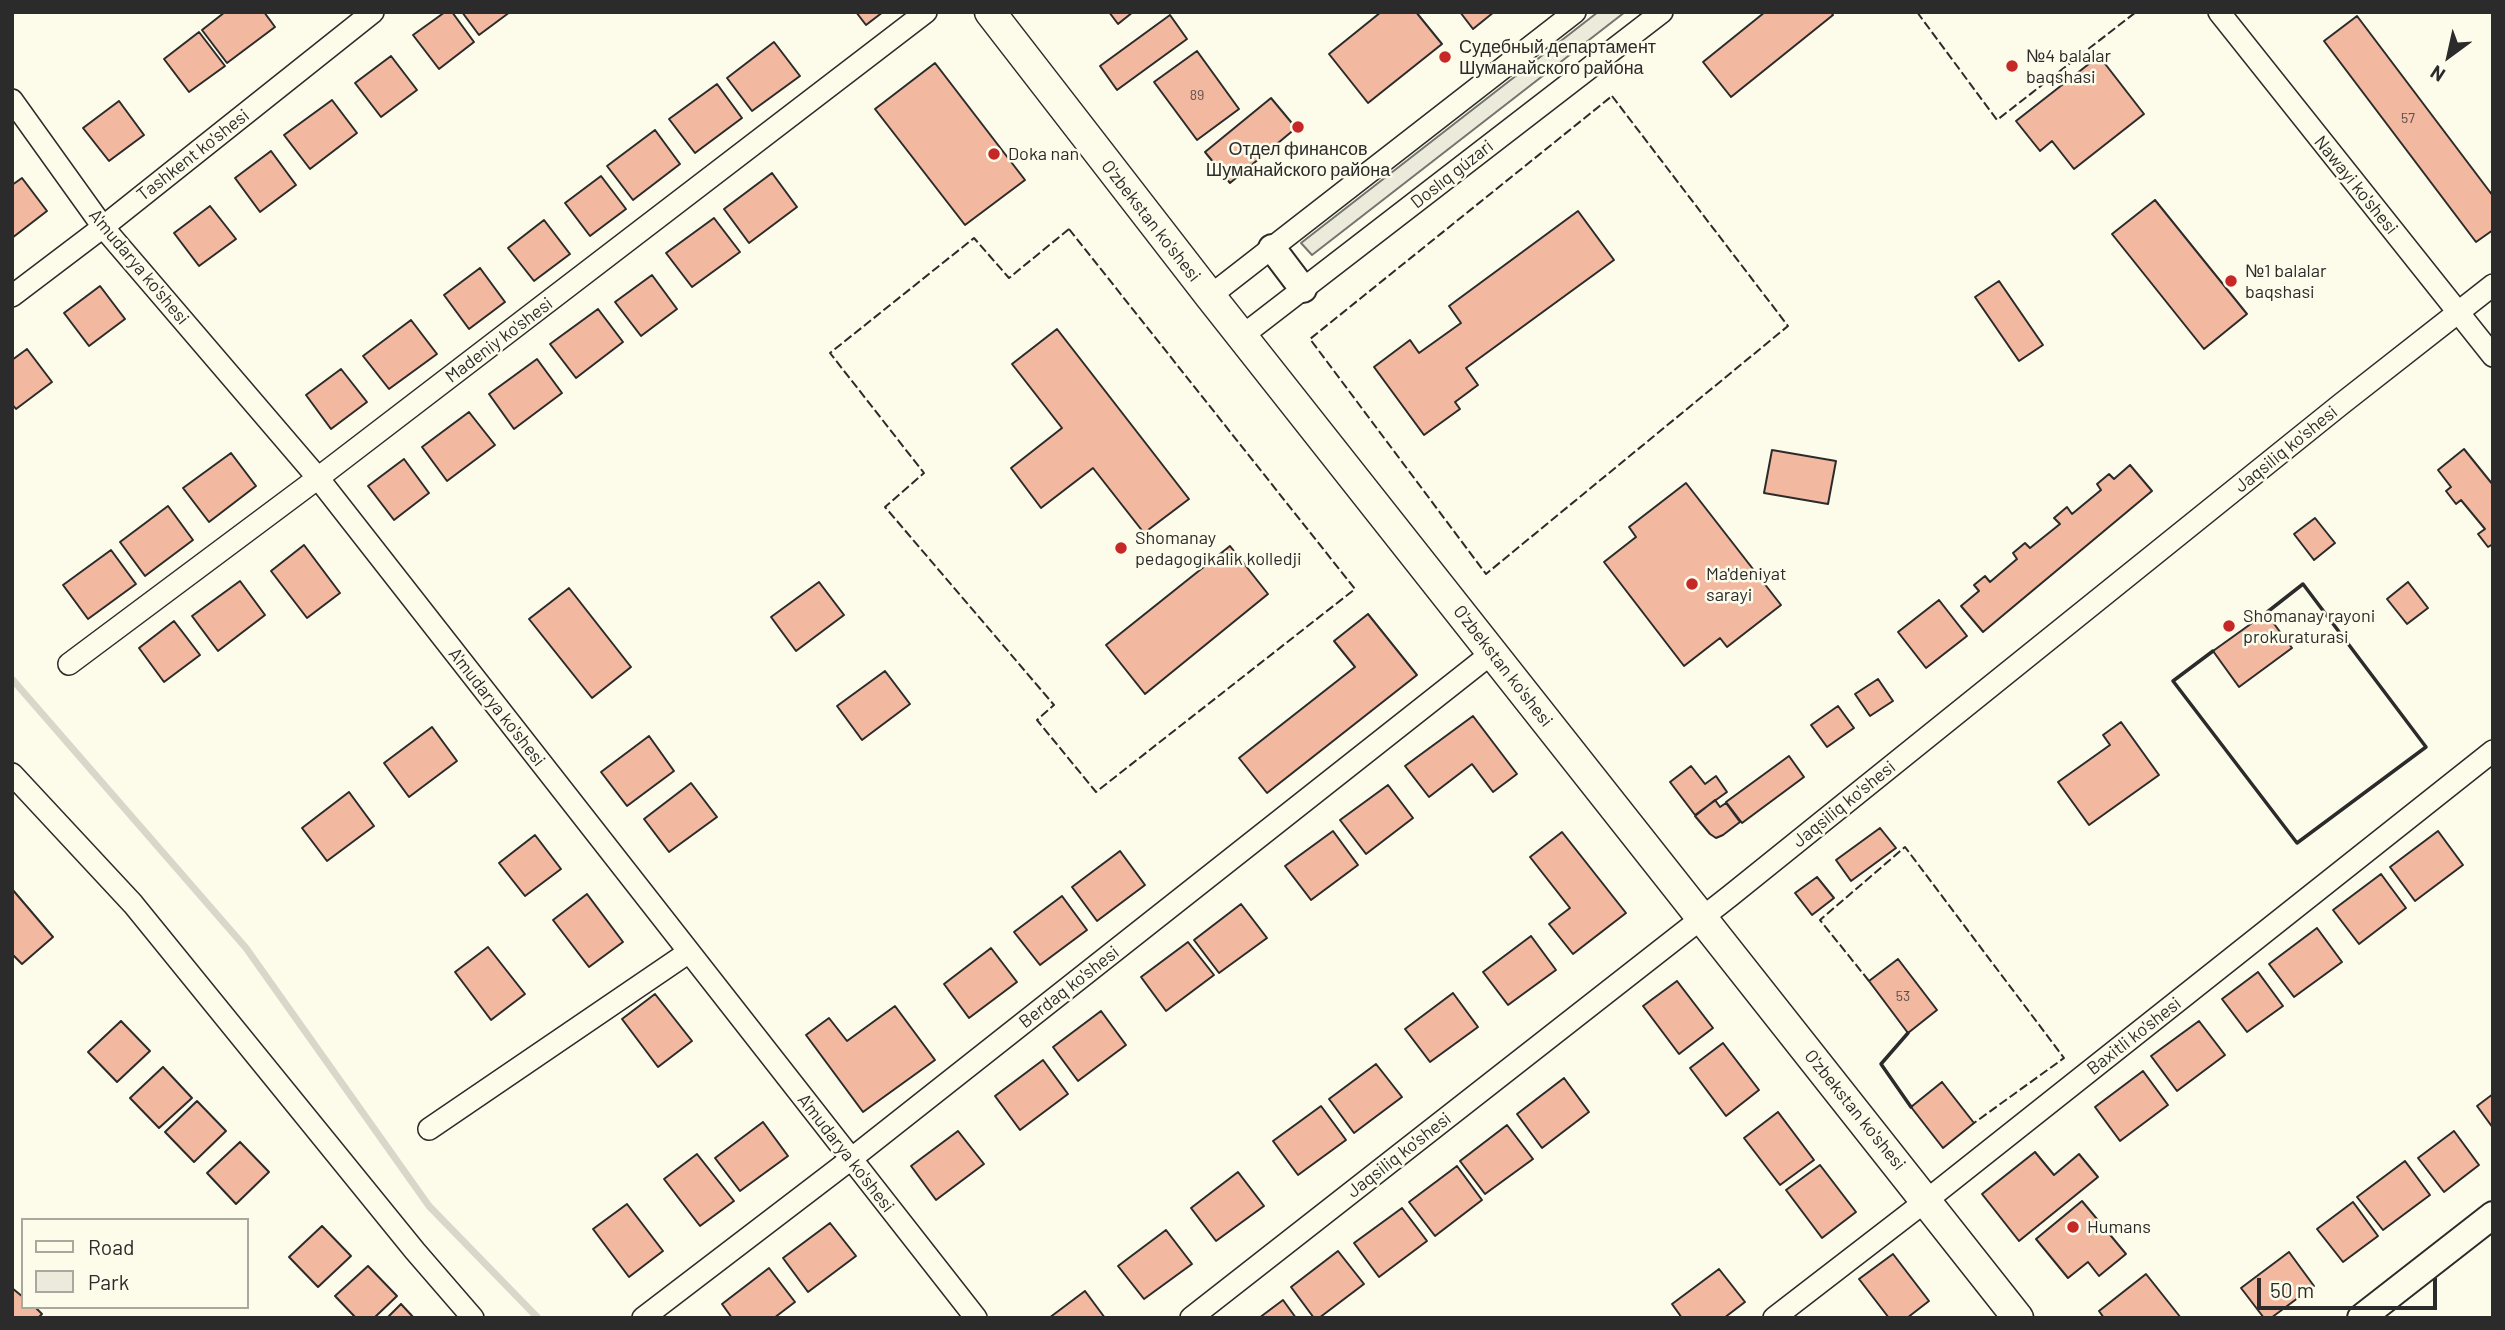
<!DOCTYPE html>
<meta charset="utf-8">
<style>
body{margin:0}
#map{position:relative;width:2505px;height:1330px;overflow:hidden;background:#fdfbea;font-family:Barlow,sans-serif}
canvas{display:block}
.frame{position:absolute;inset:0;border:14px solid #2b2b2b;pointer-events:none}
.legend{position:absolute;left:21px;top:1218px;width:228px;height:91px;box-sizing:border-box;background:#fdfbea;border:2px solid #a9a89e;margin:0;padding:9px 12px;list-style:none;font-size:21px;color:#2b2b2b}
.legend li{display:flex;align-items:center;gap:14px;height:35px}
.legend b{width:35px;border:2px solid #a9a89e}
.north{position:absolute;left:2414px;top:21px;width:70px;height:70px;-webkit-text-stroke:5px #fdfbea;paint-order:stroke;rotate:213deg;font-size:19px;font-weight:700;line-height:28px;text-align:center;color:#2b2b2b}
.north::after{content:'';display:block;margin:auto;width:24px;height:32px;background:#2b2b2b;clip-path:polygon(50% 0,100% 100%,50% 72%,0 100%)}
.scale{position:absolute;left:2257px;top:1278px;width:180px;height:32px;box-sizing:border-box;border:4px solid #2b2b2b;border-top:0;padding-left:9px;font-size:21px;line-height:24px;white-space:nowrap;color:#2b2b2b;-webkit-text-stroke:5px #fdfbea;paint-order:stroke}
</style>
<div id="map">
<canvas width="2505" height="1330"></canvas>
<div class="frame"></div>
<ul class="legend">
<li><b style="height:9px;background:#fdfbea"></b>Road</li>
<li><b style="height:19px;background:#ecebdb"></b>Park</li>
</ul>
<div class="north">N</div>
<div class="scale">50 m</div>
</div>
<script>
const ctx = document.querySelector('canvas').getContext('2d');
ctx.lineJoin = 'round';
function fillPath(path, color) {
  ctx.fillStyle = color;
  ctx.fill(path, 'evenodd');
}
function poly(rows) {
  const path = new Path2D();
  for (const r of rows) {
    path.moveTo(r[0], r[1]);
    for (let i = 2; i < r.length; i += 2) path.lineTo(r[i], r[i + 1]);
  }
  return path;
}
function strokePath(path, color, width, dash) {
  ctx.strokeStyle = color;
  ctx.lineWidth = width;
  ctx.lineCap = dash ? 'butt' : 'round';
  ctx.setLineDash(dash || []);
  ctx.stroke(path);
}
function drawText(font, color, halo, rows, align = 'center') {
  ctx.font = font + ' Barlow,sans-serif';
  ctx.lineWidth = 5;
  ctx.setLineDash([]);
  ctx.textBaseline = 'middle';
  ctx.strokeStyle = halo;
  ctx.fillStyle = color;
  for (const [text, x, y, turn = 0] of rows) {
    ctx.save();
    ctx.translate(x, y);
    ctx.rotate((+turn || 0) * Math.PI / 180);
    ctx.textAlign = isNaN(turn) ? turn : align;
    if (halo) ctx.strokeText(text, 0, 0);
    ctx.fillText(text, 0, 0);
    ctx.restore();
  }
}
const green = poly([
 [1598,12,1625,12,1312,255,1301,243,1598,12]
]);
const stream = poly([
 [12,679,246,948,429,1206,538,1318]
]);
const building = poly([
 [225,12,264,12,275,27,227,63,202,30,225,12],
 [445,12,452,12,474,42,439,69,413,35,445,12],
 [462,12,510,12,479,35,462,12],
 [856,12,883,12,866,25,856,12],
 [1109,12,1133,12,1118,24,1109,12],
 [1381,12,1416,12,1442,44,1368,103,1329,54,1381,12],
 [1460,12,1494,12,1473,29,1460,12],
 [1765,12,1831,12,1833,15,1731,97,1703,62,1765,12],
 [1170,15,1187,39,1117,90,1100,66,1170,15],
 [2357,16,2493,196,2493,230,2476,242,2324,41,2357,16],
 [199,32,225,66,189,92,164,59,199,32],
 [774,42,800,76,752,111,727,78,774,42],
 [1197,51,1239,109,1197,140,1154,82,1197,51],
 [391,56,417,90,381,117,355,83,391,56],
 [2099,56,2144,114,2074,169,2052,141,2040,151,2016,121,2099,56],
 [935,63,1025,180,965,225,875,109,935,63],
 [717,84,742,118,695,153,669,119,717,84],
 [1271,98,1296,128,1230,183,1205,152,1271,98],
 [332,100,357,133,310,169,284,135,332,100],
 [119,101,144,135,109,161,83,128,119,101],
 [655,130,680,164,633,200,607,166,655,130],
 [271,151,296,185,260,212,235,178,271,151],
 [772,173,797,207,749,243,724,209,772,173],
 [601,176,626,209,590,236,565,203,601,176],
 [22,178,47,211,12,238,12,185,22,178],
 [2155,200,2247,314,2204,349,2112,234,2155,200],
 [210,206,236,239,199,266,174,233,210,206],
 [1578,211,1614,260,1466,368,1478,385,1455,402,1460,409,1424,435,1374,367,1410,340,1419,353,1461,323,1449,306,1578,211],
 [714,218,740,252,692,287,666,253,714,218],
 [544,220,570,254,534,281,508,248,544,220],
 [480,268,505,302,469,329,444,295,480,268],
 [652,275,677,309,641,336,615,302,652,275],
 [1999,281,2043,345,2019,361,1975,297,1999,281],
 [100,286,125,319,89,346,64,313,100,286],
 [598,309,623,342,576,378,550,344,598,309],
 [411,320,437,354,389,389,363,356,411,320],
 [1057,329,1189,499,1144,533,1093,468,1041,508,1011,468,1062,428,1012,364,1057,329],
 [27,349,52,382,16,409,12,404,12,360,27,349],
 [537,359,562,393,514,429,489,394,537,359],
 [341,369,367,402,331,429,306,395,341,369],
 [469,412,495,445,447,481,422,447,469,412],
 [2464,449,2493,485,2493,544,2488,547,2478,534,2485,529,2461,500,2456,504,2446,491,2451,487,2438,470,2464,449],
 [1772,450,1836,461,1828,504,1764,493,1772,450],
 [231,453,256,486,209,522,183,488,231,453],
 [404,459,429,493,394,520,368,486,404,459],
 [2130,465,2152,491,1983,632,1961,606,1979,591,1974,585,1985,576,1990,582,2017,559,2013,553,2025,543,2030,548,2060,524,2054,518,2067,507,2072,514,2101,490,2097,484,2109,474,2114,479,2130,465],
 [1686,483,1781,605,1727,647,1720,638,1684,666,1604,562,1636,537,1629,527,1686,483],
 [168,506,193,540,145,576,120,542,168,506],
 [2315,518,2335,543,2314,560,2294,534,2315,518],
 [304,545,340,593,307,618,271,571,304,545],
 [1230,546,1268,594,1145,694,1106,645,1230,546],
 [111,550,136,584,88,619,63,585,111,550],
 [240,581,265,615,218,651,192,616,240,581],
 [819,582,844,615,796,651,771,617,819,582],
 [2408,582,2428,608,2407,624,2387,599,2408,582],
 [569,588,631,667,592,698,529,619,569,588],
 [1939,600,1967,636,1926,668,1898,632,1939,600],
 [2266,613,2292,648,2239,687,2213,651,2266,613],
 [1368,614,1417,675,1267,793,1239,758,1355,667,1334,641,1368,614],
 [174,621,200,655,164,682,139,648,174,621],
 [885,671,910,704,862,740,837,706,885,671],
 [1878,679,1893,701,1870,716,1855,694,1878,679],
 [1838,706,1854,728,1827,747,1811,725,1838,706],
 [1473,716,1517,774,1493,792,1472,764,1429,797,1405,766,1473,716],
 [2121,722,2159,775,2089,825,2058,782,2110,745,2103,735,2121,722],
 [432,727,457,761,409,797,384,763,432,727],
 [649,736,674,771,627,806,601,772,649,736],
 [1789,756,1804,777,1742,823,1726,802,1789,756],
 [1691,766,1705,784,1716,776,1727,792,1695,815,1670,782,1691,766],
 [691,783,717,817,669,852,644,819,691,783],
 [1388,785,1413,818,1366,854,1340,820,1388,785],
 [349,792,374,826,327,861,302,828,349,792],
 [1715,800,1720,807,1726,803,1740,822,1723,835,1716,838,1710,834,1695,816,1715,800],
 [1880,828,1896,848,1851,881,1836,860,1880,828],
 [1333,831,1358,865,1311,900,1285,866,1333,831],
 [2438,831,2463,865,2415,901,2390,867,2438,831],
 [1562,832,1626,913,1573,954,1549,924,1570,908,1530,857,1562,832],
 [535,835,561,869,525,896,499,863,535,835],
 [1120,851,1145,885,1097,921,1072,887,1120,851],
 [2381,874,2406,908,2359,944,2333,910,2381,874],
 [1817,877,1834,898,1812,915,1795,893,1817,877],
 [12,889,53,937,22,964,12,954,12,889],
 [587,894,623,942,589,967,553,920,587,894],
 [1062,896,1087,930,1040,965,1014,932,1062,896],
 [1241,904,1267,938,1219,973,1194,940,1241,904],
 [2317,928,2342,962,2294,997,2269,964,2317,928],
 [1531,936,1556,970,1508,1005,1483,972,1531,936],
 [1188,942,1214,975,1166,1011,1141,977,1188,942],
 [488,947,525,994,491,1020,455,972,488,947],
 [991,948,1017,982,969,1018,944,984,991,948],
 [1898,959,1937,1010,1908,1033,1869,981,1898,959],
 [2258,972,2283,1006,2247,1032,2222,999,2258,972],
 [1677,981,1713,1028,1679,1054,1643,1006,1677,981],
 [1453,993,1478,1027,1430,1062,1405,1029,1453,993],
 [655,994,692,1041,658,1067,622,1019,655,994],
 [895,1006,935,1060,863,1112,806,1035,829,1018,847,1041,895,1006],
 [1101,1011,1126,1045,1078,1081,1053,1047,1101,1011],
 [121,1021,150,1051,117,1082,88,1052,121,1021],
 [2199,1021,2225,1055,2177,1091,2151,1056,2199,1021],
 [1723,1043,1759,1090,1726,1116,1690,1068,1723,1043],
 [1043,1060,1068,1094,1020,1130,995,1096,1043,1060],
 [1376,1064,1402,1097,1354,1133,1329,1099,1376,1064],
 [163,1067,192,1098,159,1128,130,1098,163,1067],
 [2143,1071,2168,1105,2120,1141,2095,1107,2143,1071],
 [1564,1078,1589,1112,1542,1148,1517,1114,1564,1078],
 [1942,1082,1974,1123,1943,1148,1911,1107,1942,1082],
 [2493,1094,2493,1128,2477,1106,2493,1094],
 [197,1101,226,1131,194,1162,165,1132,197,1101],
 [1321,1106,1346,1140,1298,1175,1273,1141,1321,1106],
 [1778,1112,1814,1160,1780,1185,1744,1138,1778,1112],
 [763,1122,788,1156,740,1191,715,1158,763,1122],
 [1507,1125,1533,1159,1485,1194,1460,1161,1507,1125],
 [958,1131,984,1164,936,1200,911,1166,958,1131],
 [2454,1131,2479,1165,2444,1192,2418,1158,2454,1131],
 [240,1142,269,1172,236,1204,207,1173,240,1142],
 [2035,1152,2054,1175,2079,1154,2098,1177,2019,1241,1982,1194,2035,1152],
 [697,1154,734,1201,700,1226,664,1179,697,1154],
 [2405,1161,2430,1195,2383,1230,2357,1197,2405,1161],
 [1820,1165,1856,1212,1822,1238,1786,1190,1820,1165],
 [1457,1166,1482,1200,1435,1236,1409,1202,1457,1166],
 [1238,1172,1264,1206,1216,1241,1191,1208,1238,1172],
 [2082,1201,2126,1254,2099,1276,2088,1262,2068,1278,2036,1239,2082,1201],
 [2353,1202,2378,1236,2343,1262,2317,1229,2353,1202],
 [627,1204,663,1251,629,1277,593,1229,627,1204],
 [1402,1208,1427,1241,1379,1277,1354,1243,1402,1208],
 [830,1223,856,1256,808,1292,783,1258,830,1223],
 [322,1226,351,1256,318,1287,289,1257,322,1226],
 [1166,1230,1192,1264,1144,1299,1118,1266,1166,1230],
 [1338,1251,1364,1284,1319,1318,1314,1318,1291,1287,1338,1251],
 [2289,1252,2314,1286,2271,1318,2264,1318,2241,1288,2289,1252],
 [1893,1254,1929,1301,1907,1318,1889,1318,1859,1279,1893,1254],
 [368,1266,397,1296,374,1318,356,1318,335,1296,368,1266],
 [769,1268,795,1302,774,1318,732,1318,722,1304,769,1268],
 [1719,1269,1745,1302,1724,1318,1682,1318,1672,1304,1719,1269],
 [2146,1274,2181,1318,2104,1318,2099,1311,2146,1274],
 [12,1288,23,1297,23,1307,35,1307,42,1314,38,1318,12,1318,12,1288],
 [1085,1291,1105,1318,1049,1318,1085,1291],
 [1283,1300,1296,1318,1259,1318,1283,1300],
 [401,1304,414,1318,387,1318,401,1304]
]);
const minor = poly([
 [2219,12,2493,356],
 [12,100,103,227,318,478,976,1318],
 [12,296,103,227,373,12],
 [1210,296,1575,12],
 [1242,336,1662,12],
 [69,664,318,478,926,12],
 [12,774,133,904,415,1251,473,1318],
 [429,1129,689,952],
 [643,1318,851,1159,1492,653],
 [1191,1318,1730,896,2340,405,2493,285],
 [1774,1318,1927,1200,2493,751]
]);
const tertiary = poly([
 [1272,248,1303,289],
 [2361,1318,2493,1215]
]);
const secondary = poly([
 [990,12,1210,296,2018,1318]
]);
const fence = poly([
 [1917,12,1997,120,2136,12],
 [1612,96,1788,326,1486,574,1310,339,1612,96],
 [1069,229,1355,589,1096,792,1037,720,1054,705,885,507,924,473,830,353,974,238,1009,278,1069,229],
 [1869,981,1820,920,1905,847,2064,1058,1974,1123]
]);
const wall = poly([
 [2213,651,2173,681,2297,843,2426,747,2303,584,2266,613],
 [1908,1033,1881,1064,1911,1107]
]);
const markers = [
 [1445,57,7,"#c62828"],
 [2012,66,7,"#c62828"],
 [1298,127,7,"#c62828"],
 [994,154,7,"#c62828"],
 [2231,281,7,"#c62828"],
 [1121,548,7,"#c62828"],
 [1692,584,7,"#c62828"],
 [2229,626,7,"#c62828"],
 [2073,1227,7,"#c62828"]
];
const numberNames = [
 ["89",1197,95],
 ["57",2408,118],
 ["53",1903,996]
];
const poiNames = [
 ["Судебный департамент",1459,47],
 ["Шуманайского района",1459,68],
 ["№4 balalar",2026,56],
 ["baqshasi",2026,77],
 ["Отдел финансов",1298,149,"center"],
 ["Шуманайского района",1298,170,"center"],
 ["Doka nan",1008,154],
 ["№1 balalar",2245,271],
 ["baqshasi",2245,292],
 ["Shomanay",1135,538],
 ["pedagogikalik kolledji",1135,559],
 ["Ma'deniyat",1706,574],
 ["sarayi",1706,595],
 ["Shomanay rayoni",2243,616],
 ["prokuraturasi",2243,637],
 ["Humans",2087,1227]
];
const streetNames = [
 ["Tashkent ko'shesi",193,155,-38],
 ["Doslıq gúzari",1452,174,-38],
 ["Nawayi ko'shesi",2356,185,51],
 ["O'zbekstan ko'shesi",1151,221,52],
 ["A'mudarya ko'shesi",139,267,50],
 ["Madeniy ko'shesi",499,340,-37],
 ["Jaqsiliq ko'shesi",2286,449,-39],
 ["O'zbekstan ko'shesi",1503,666,52],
 ["A'mudarya ko'shesi",497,707,52],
 ["Jaqsiliq ko'shesi",1844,804,-39],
 ["Berdaq ko'shesi",1069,987,-38],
 ["Baxitli ko'shesi",2134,1036,-38],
 ["O'zbekstan ko'shesi",1855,1110,51],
 ["A'mudarya ko'shesi",846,1153,52],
 ["Jaqsiliq ko'shesi",1399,1155,-38]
];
fillPath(green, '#ecebdb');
strokePath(green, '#74746e', 2);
strokePath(stream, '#d8d7c9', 7);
fillPath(building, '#f2b8a0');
strokePath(building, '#2b2b2b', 2);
strokePath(minor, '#2b2b2b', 24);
strokePath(tertiary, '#2b2b2b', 30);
strokePath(secondary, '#2b2b2b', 33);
strokePath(minor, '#fdfbea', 21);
strokePath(tertiary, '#fdfbea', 26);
strokePath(secondary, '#fdfbea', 30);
strokePath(fence, '#2b2b2b', 2, [9, 3.5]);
strokePath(wall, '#2b2b2b', 3.5);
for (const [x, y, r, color] of markers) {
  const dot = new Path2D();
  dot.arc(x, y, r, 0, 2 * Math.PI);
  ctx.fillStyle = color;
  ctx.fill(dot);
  strokePath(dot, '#fdfbea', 2.5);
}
drawText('14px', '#5d4e48', null, numberNames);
drawText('18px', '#2b2b2b', '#fdfbea', poiNames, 'left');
drawText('18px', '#2b2b2b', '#fdfbea', streetNames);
</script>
